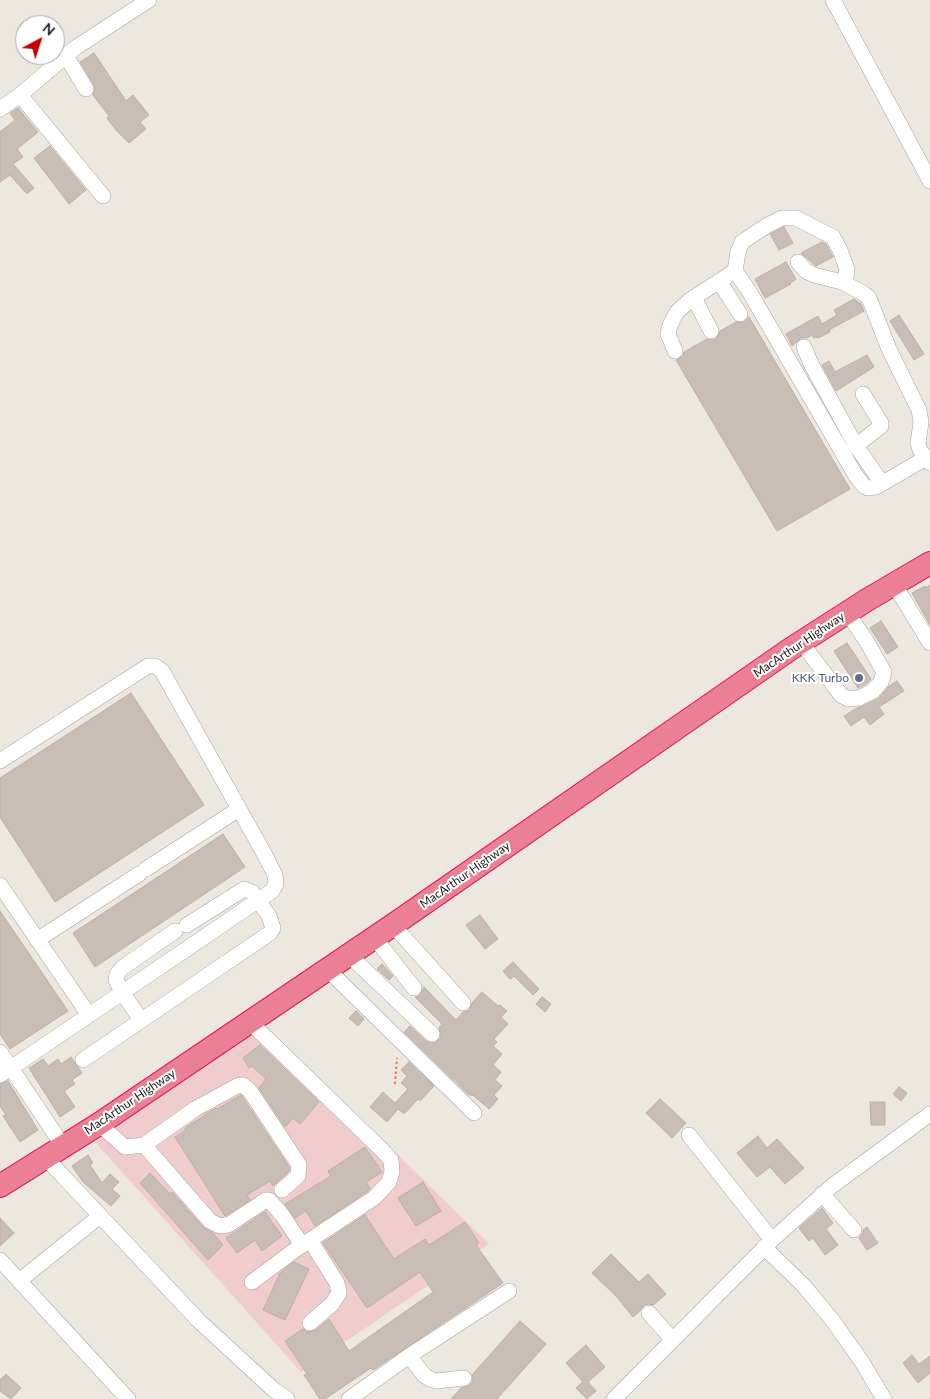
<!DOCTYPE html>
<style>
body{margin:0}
#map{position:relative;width:930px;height:1399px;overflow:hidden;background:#ede8df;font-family:Lato,sans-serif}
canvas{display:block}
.north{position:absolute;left:15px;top:15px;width:50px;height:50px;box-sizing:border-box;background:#fff;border:1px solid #a4a4a4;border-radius:50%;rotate:40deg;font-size:14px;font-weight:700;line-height:20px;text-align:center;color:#1b1b1b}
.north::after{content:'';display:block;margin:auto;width:18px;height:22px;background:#c50000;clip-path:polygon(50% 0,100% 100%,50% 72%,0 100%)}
</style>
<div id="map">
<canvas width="930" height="1399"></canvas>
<div class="north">N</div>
</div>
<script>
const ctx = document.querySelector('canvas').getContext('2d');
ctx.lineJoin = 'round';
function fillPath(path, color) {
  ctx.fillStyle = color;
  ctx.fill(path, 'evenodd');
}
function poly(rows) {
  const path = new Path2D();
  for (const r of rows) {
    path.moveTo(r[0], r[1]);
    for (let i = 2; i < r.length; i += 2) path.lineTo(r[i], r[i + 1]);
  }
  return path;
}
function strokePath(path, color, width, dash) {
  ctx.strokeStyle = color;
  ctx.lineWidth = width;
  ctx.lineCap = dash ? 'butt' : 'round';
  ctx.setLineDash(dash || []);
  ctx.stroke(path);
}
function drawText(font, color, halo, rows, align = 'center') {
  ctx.font = font + ' Lato,sans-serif';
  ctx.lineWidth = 4;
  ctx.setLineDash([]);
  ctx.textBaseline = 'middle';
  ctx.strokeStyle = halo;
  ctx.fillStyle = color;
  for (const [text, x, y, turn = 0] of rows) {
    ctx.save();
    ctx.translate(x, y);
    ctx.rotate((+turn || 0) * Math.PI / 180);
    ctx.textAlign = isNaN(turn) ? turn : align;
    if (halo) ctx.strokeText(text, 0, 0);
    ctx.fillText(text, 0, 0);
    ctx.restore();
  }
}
const commercial = poly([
 [265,1025,489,1244,301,1372,95,1142]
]);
const building = poly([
 [94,53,126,101,133,95,149,115,140,122,146,129,129,143,116,130,107,118,109,116,93,95,95,89,94,85,80,62,94,53],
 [18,108,38,132,17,149,23,157,13,164,34,188,27,194,10,175,0,182,0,132,15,120,10,113,18,108],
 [50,146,86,190,69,204,34,158,50,146],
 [784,227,793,243,779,250,770,234,784,227],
 [822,242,826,244,833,257,816,266,801,253,822,242],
 [786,262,796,279,790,283,791,284,765,298,755,279,786,262],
 [854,299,861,304,864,311,829,330,830,332,818,338,817,337,814,338,812,335,807,338,801,338,792,346,786,334,818,316,822,324,837,315,834,310,854,299],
 [899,315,924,354,914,360,890,321,899,315],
 [749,317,850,489,777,531,676,360,682,357,684,352,707,339,716,339,720,331,736,322,745,322,749,317],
 [867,355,874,367,836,391,822,365,829,361,835,372,867,355],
 [930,585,930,625,912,593,925,586,926,588,930,585],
 [881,621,898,647,887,654,870,628,881,621],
 [847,643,871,679,867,683,858,688,834,651,847,643],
 [897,681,904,691,879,707,884,714,870,725,864,717,851,726,844,716,857,708,863,706,878,699,889,686,897,681],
 [131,693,204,805,55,902,0,817,0,778,131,693],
 [223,834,245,867,95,967,73,933,223,834],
 [0,911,68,1011,10,1049,0,1034,0,911],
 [480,915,498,939,485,949,466,925,480,915],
 [513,962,539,989,533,995,514,976,510,979,503,971,513,962],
 [382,964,393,976,389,980,377,969,382,964],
 [424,987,456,1020,463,1012,470,1010,472,1003,482,992,498,1006,500,1005,507,1011,501,1017,508,1024,494,1039,497,1042,493,1046,502,1054,493,1065,501,1072,495,1080,502,1086,494,1095,498,1099,489,1109,473,1095,472,1096,468,1094,404,1032,410,1026,426,1041,430,1043,435,1043,441,1037,439,1028,442,1024,415,997,420,995,424,987],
 [542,997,551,1004,545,1012,536,1004,542,997],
 [356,1011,364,1019,358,1026,349,1018,356,1011],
 [260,1045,319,1102,300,1124,293,1118,285,1127,259,1088,266,1079,252,1066,249,1068,243,1058,260,1045],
 [71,1057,82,1073,72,1080,75,1084,64,1091,75,1107,60,1117,29,1068,43,1059,48,1066,58,1059,61,1064,71,1057],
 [409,1062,434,1086,420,1101,418,1099,404,1114,398,1109,387,1122,370,1107,383,1092,395,1103,408,1089,401,1083,407,1076,401,1070,409,1062],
 [8,1081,38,1130,20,1142,3,1116,6,1115,0,1106,0,1084,8,1081],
 [899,1087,907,1093,901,1101,893,1094,899,1087],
 [241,1095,289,1167,289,1171,273,1186,270,1181,247,1195,250,1200,225,1216,175,1137,186,1130,185,1128,204,1116,204,1115,216,1108,217,1109,241,1095],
 [660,1099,686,1123,672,1138,646,1113,660,1099],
 [870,1102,885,1102,885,1125,871,1125,870,1102],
 [758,1136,767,1148,777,1139,804,1168,785,1184,770,1167,757,1177,737,1153,758,1136],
 [365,1147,382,1172,366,1182,370,1188,368,1191,315,1226,306,1211,295,1218,285,1204,331,1176,328,1171,365,1147],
 [88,1155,93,1163,90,1165,102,1183,110,1174,119,1182,112,1189,120,1196,111,1206,83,1182,72,1166,88,1155],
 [150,1173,170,1194,172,1192,203,1227,213,1233,223,1245,208,1260,140,1183,150,1173],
 [423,1182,441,1211,416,1226,398,1198,423,1182],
 [822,1208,833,1223,826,1229,838,1245,825,1255,813,1238,809,1241,799,1228,822,1208],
 [265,1212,282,1236,262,1251,255,1240,237,1253,226,1238,265,1212],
 [365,1215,394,1259,425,1239,429,1245,465,1222,479,1243,476,1245,503,1283,373,1370,371,1368,325,1399,320,1399,304,1375,307,1374,285,1341,303,1329,307,1332,316,1330,329,1319,349,1351,433,1292,420,1272,367,1308,323,1243,365,1215],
 [0,1218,14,1233,0,1246,0,1218],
 [867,1227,878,1243,867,1250,859,1238,863,1233,863,1230,867,1227],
 [611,1254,639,1282,648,1274,666,1294,653,1305,648,1304,643,1306,640,1311,633,1317,616,1296,592,1273,611,1254],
 [294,1262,309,1269,285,1320,263,1310,280,1273,294,1262],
 [520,1321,546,1344,497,1399,451,1399,461,1388,470,1385,473,1381,472,1375,520,1321],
 [586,1345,605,1367,588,1382,596,1391,587,1399,576,1388,583,1382,566,1363,586,1345],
 [912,1355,919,1364,930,1356,930,1373,918,1383,903,1363,912,1355],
 [6,1374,21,1388,11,1399,0,1391,0,1380,6,1374]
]);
const path = poly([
 [395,1084,397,1058]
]);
const minor = poly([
 [833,0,930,181],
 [66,56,86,89],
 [20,95,103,196],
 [0,109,20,95,75,48,149,0],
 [798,262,806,271,814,275,842,282,863,293,869,298,889,349,919,410,921,422,918,443,920,450,930,463],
 [719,281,740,314],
 [845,283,847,269,840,250,833,237,796,218,782,218,766,226,742,242,738,252,735,271,749,291,856,476,864,486,868,488,876,487,926,458],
 [694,298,711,331],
 [804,347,811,364,856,446,882,483],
 [675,351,668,334,670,325,677,312,690,300,735,271],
 [856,446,881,426,881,423,876,415,863,394],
 [894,584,930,643],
 [801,642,841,695,848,699,859,698,873,691,881,682,884,672,867,642,847,612],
 [0,761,148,666,155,666,162,671,266,857,275,875,276,884,272,891,11,1068,0,1052],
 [146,869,239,809],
 [0,885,89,1015],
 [393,925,463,1003],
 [374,937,414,988],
 [37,940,139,874],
 [349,955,432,1034],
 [327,969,474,1113],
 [141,1020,122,992,116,980,117,974,122,968,175,931],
 [250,1022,383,1151,391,1160,392,1172,389,1182,374,1198,295,1250,252,1282],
 [83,1060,270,933,273,928,269,916,252,892,244,889,187,925],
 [0,1075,11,1068,63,1146],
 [99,1124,125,1147,144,1145,195,1109,237,1086,243,1085,250,1091,299,1165,298,1176,282,1190],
 [689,1135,772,1240],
 [144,1145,210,1221,220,1226,228,1225,266,1200,269,1200,283,1216,302,1245],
 [45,1157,198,1320,274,1390,287,1399],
 [822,1194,854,1230],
 [764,1247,804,1286,833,1321,862,1362,884,1399],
 [0,1260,128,1399],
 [19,1281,100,1216],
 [649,1313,672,1339],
 [310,1323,332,1304,339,1293,337,1283,310,1240],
 [409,1356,424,1375,430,1379,437,1381,464,1378],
 [349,1399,409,1356,509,1291],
 [614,1399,772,1240,832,1186,930,1114]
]);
const highway = poly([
 [0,1186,99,1124,393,925,792,648,867,600,930,563]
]);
const markers = [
 [859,678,5,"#5c6f8a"]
];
const streetNames = [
 ["MacArthur Highway",799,645,-34],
 ["MacArthur Highway",465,875,-35],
 ["MacArthur Highway",130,1102,-34]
];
const serviceNames = [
 ["KKK Turbo",849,678]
];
fillPath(commercial, '#f0cdcc');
fillPath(building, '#c9beb5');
strokePath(building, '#bfaea1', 1);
strokePath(minor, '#a2a2a2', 16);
strokePath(highway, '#de195d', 24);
strokePath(path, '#ff6e5e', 2, [2.5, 2.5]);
strokePath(minor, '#fff', 15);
strokePath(highway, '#eb8094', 22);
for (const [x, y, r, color] of markers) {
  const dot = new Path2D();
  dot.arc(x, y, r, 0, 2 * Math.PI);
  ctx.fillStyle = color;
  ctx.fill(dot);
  strokePath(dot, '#fff', 2);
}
drawText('12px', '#1b1b1b', '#fff', streetNames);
drawText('12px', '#4e5e75', '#fff', serviceNames, 'right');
</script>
